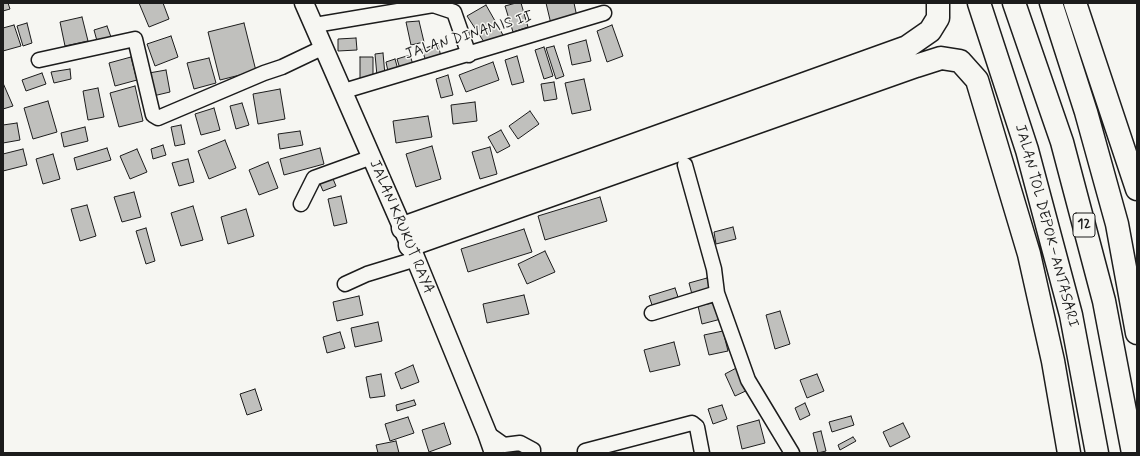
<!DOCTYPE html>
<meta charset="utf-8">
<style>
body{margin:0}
#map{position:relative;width:1140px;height:456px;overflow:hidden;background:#f6f6f2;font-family:Mynerve,sans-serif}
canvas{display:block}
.frame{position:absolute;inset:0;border:4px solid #1c1c1c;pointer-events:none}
</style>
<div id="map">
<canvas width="1140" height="456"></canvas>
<div class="frame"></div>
</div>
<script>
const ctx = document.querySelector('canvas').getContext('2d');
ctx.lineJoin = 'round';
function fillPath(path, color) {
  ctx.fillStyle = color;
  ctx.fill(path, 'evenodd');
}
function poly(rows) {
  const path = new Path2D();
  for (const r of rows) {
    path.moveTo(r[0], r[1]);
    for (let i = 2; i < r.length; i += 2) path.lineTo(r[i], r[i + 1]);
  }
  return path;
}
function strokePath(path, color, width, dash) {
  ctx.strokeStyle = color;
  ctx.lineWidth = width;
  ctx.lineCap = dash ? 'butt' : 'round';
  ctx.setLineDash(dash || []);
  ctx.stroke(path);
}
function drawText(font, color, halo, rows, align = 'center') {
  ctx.font = font + ' Mynerve,sans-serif';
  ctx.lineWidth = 3;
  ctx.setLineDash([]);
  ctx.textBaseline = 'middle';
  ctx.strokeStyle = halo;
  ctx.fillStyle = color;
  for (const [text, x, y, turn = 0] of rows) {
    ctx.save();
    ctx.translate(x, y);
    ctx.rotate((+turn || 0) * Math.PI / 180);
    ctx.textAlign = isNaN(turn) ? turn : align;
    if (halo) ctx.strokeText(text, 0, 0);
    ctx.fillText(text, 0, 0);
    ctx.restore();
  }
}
const building = poly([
 [3,3,8,3,10,9,3,11,3,3],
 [139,3,163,3,169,19,149,27,139,3],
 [516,3,521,3,528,27,513,32,505,6,516,3],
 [546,3,574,3,577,17,551,24,546,3],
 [486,5,503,35,486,45,467,16,486,5],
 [82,17,88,41,65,46,60,22,82,17],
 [419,21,424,42,411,45,406,22,419,21],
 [27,23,32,43,23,46,17,26,27,23],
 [244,23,256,71,220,80,208,32,244,23],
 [14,25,21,46,3,51,3,28,14,25],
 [612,25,623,56,607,62,597,31,612,25],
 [107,26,111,37,97,41,94,30,107,26],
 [171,36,178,57,155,66,147,44,171,36],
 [356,38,357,50,338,51,338,39,356,38],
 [586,40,591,61,572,65,568,45,586,40],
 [438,44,442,61,427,65,422,49,438,44],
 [554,46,564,76,556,79,546,48,554,46],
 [544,47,553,76,544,79,535,50,544,47],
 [383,53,385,75,377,76,375,54,383,53],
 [410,55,414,68,401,72,397,59,410,55],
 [517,56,524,82,512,85,505,60,517,56],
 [131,57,137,80,115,86,109,63,131,57],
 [360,57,373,57,373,78,360,78,360,57],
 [209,58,216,83,194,89,187,63,209,58],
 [395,59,399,73,389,76,386,62,395,59],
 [493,62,499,80,466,92,459,75,493,62],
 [70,69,71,79,54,83,51,72,70,69],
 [166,70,170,92,153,96,149,73,166,70],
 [42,73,46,84,26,91,22,80,42,73],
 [448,75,453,95,441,98,436,79,448,75],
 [584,79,591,110,572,114,565,83,584,79],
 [554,82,557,99,544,101,541,84,554,82],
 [3,83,13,106,3,109,3,83],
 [135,86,143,121,119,127,110,93,135,86],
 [98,88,104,117,88,120,83,91,98,88],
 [280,89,285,119,258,124,253,94,280,89],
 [48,101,57,132,33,139,24,108,48,101],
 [475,102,477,121,453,124,451,105,475,102],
 [242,103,249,125,236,129,230,106,242,103],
 [214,108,220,130,201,135,195,114,214,108],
 [530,111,539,124,518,139,509,126,530,111],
 [428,116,432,137,396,143,393,121,428,116],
 [17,123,20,140,3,143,3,125,17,123],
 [181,125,185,144,175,146,171,127,181,125],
 [85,127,88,141,64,147,61,133,85,127],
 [501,130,510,146,497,153,488,137,501,130],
 [300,131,303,145,280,149,278,134,300,131],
 [225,140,236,168,209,179,198,151,225,140],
 [163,145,166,155,153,159,151,149,163,145],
 [432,146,441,179,416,187,406,154,432,146],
 [490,147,497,174,480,179,472,152,490,147],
 [107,148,111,160,77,170,74,158,107,148],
 [320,148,324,164,284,175,280,159,320,148],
 [23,149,27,165,3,171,3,154,23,149],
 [137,149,147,172,130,179,120,156,137,149],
 [53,154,60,179,43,184,36,159,53,154],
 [188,159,194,182,179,186,172,163,188,159],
 [268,162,278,188,259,195,249,170,268,162],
 [331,174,336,186,323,191,318,179,331,174],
 [134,192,141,217,122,222,114,197,134,192],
 [341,196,347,223,334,226,328,199,341,196],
 [600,197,607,221,545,240,538,216,600,197],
 [87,205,96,236,80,241,71,209,87,205],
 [193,206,203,240,181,246,171,213,193,206],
 [246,209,254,236,228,244,221,217,246,209],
 [733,227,736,239,716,244,714,232,733,227],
 [146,228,155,261,146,264,136,231,146,228],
 [524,229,532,252,468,272,461,249,524,229],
 [545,251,555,272,527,284,518,264,545,251],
 [707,278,711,292,693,298,689,283,707,278],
 [675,288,679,300,653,308,649,296,675,288],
 [524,295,529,314,487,323,483,304,524,295],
 [359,296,363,315,337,321,333,302,359,296],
 [718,302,721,319,702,324,698,306,718,302],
 [780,311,790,344,775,349,766,315,780,311],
 [378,322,382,341,355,347,351,328,378,322],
 [723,331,728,351,709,355,704,335,723,331],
 [340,332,345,348,327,353,323,337,340,332],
 [674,342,680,365,650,372,644,350,674,342],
 [413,365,419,382,401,389,395,373,413,365],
 [740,366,750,389,735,396,725,374,740,366],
 [381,374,385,396,370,398,366,377,381,374],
 [817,374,824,391,807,398,800,380,817,374],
 [255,389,262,410,247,415,240,394,255,389],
 [414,400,416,405,397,411,396,405,414,400],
 [805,403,810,415,800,420,795,408,805,403],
 [722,405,727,419,713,424,708,409,722,405],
 [851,416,854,425,832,432,829,422,851,416],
 [408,417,414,433,390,441,385,424,408,417],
 [759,420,765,443,742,449,737,426,759,420],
 [444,423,451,444,429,452,422,430,444,423],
 [903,423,910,437,890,447,883,432,903,423],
 [821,431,826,451,818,453,813,433,821,431],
 [853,437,856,441,840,450,838,445,853,437],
 [396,441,399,453,378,453,376,445,396,441]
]);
const minor = poly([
 [315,25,433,5,454,12,469,55],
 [39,60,135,39,153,115,158,118,264,73,282,67,324,47],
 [344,91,604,13],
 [685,165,714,269,717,293],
 [301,204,314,178,372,157],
 [345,284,367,274,416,259],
 [652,313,717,293,748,380,792,453],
 [487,433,504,445,520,443,533,450,533,453],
 [585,451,692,423,697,427,702,453]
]);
const tertiary = poly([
 [304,3,410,245,487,433,494,453]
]);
const motorway = poly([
 [979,3,1027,150,1071,315,1097,453],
 [1014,3,1062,142,1104,301,1133,453],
 [1051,3,1086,112,1117,224,1137,333],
 [1075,3,1137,189],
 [403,228,907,47,930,31,938,18,938,3],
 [410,245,916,66,941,58,960,61,977,80,1029,254,1053,361,1069,453]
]);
const shields = [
 [1084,225,22]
];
const shieldNames = [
 ["12",1084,225]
];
const streetNames = [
 ["JALAN DINAMIS II",469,36,-17],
 ["JALAN TOL DEPOK–ANTASARI",1046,226,75],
 ["JALAN KRUKUT RAYA",401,227,67]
];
fillPath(building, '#c0c0bd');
strokePath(building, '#1c1c1c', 1);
strokePath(minor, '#1c1c1c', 17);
strokePath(tertiary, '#1c1c1c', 21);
strokePath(motorway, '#1c1c1c', 25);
strokePath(minor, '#f6f6f2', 14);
strokePath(tertiary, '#f6f6f2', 18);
strokePath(motorway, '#f6f6f2', 22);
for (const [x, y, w] of shields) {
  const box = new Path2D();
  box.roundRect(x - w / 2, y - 12, w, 24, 3);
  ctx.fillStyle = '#f6f6f2';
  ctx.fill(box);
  strokePath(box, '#1c1c1c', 1);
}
drawText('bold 14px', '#1c1c1c', null, shieldNames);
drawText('15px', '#1c1c1c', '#f6f6f2', streetNames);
</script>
